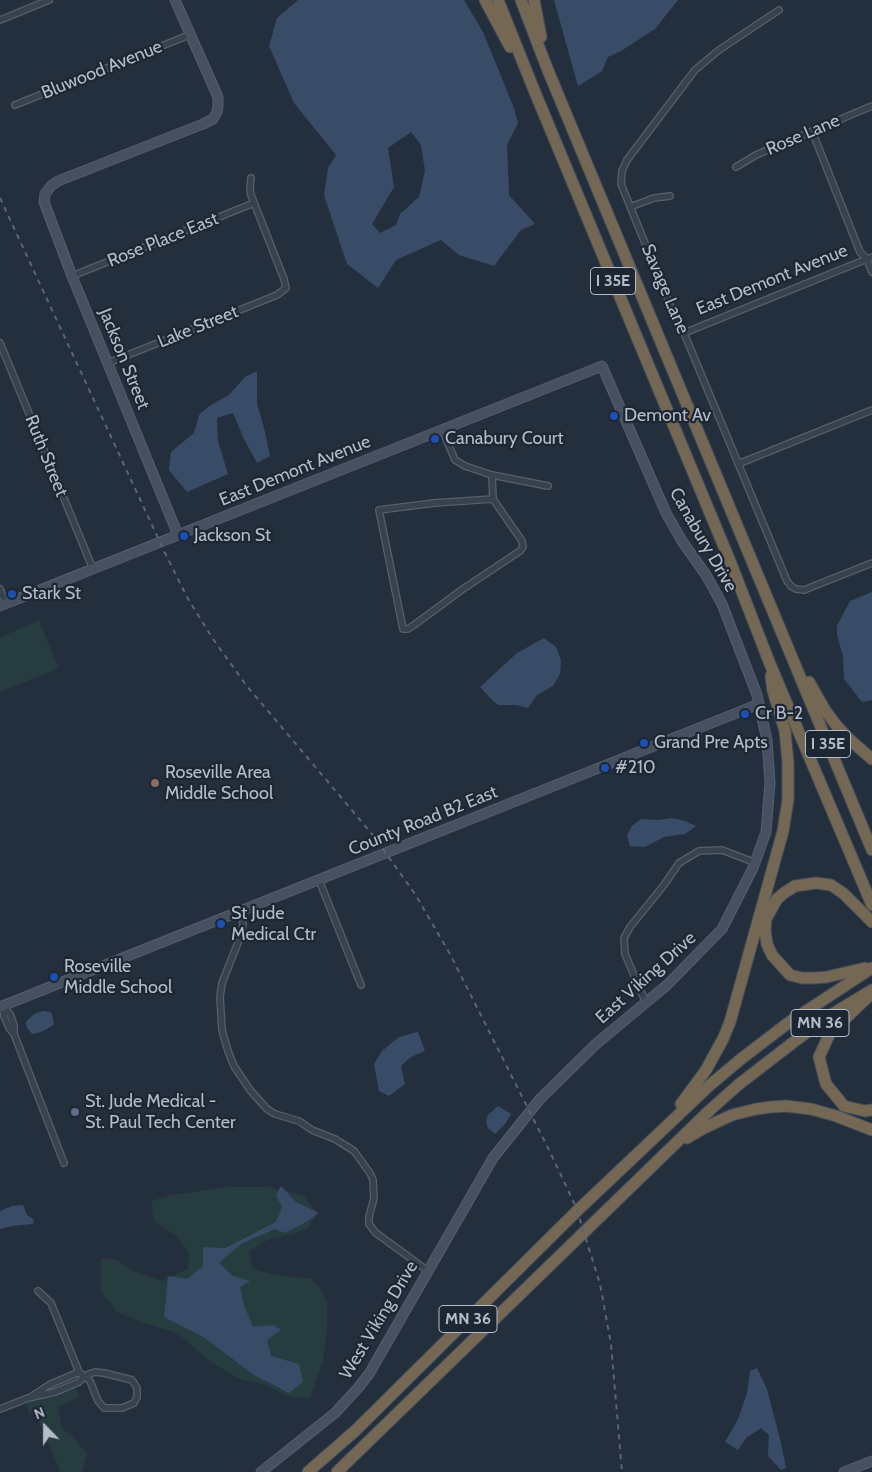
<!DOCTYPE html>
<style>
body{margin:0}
#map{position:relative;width:872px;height:1472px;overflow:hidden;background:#242f3e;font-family:Cabin,sans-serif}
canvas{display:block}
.north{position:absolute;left:20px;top:1402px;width:50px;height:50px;-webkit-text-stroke:4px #1d2633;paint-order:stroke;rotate:338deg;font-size:14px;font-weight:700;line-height:20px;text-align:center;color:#b4bcc9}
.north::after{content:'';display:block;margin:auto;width:18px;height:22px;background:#b4bcc9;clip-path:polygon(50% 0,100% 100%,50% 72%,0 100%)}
</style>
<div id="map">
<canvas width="872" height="1472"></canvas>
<div class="north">N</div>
</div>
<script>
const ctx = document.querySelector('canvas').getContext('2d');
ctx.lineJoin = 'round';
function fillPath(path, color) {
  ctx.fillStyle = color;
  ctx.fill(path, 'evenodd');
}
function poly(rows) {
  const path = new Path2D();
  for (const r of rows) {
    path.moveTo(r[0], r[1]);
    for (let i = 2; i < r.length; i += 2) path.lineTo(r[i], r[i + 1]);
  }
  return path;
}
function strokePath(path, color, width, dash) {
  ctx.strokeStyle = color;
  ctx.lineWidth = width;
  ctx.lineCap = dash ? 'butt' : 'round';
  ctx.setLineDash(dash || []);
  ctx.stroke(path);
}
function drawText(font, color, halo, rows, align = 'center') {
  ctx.font = font + ' Cabin,sans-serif';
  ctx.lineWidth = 4.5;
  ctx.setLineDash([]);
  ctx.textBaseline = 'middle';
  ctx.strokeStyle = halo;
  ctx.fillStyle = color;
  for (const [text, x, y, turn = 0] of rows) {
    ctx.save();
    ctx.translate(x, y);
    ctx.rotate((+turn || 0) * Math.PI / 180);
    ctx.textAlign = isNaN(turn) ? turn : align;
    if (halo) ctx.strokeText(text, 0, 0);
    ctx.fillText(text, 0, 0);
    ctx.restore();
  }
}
const green = poly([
 [39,621,59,668,0,692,0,637],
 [227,1187,269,1187,305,1196,317,1214,308,1228,293,1234,269,1239,249,1251,253,1269,275,1275,312,1279,323,1292,327,1301,327,1330,323,1361,310,1398,287,1396,266,1385,240,1379,212,1363,177,1333,141,1322,117,1312,101,1292,101,1258,117,1260,132,1271,162,1281,188,1269,189,1254,178,1237,154,1221,151,1201,172,1195],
 [74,1386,80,1396,58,1407,62,1428,74,1438,87,1454,82,1472,58,1472,60,1471,35,1412,29,1413,26,1404,33,1399]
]);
const water = poly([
 [298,0,464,0,483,32,514,108,518,123,507,145,509,195,535,224,521,230,494,266,459,255,441,240,396,260,378,288,347,264,324,195,328,168,336,155,294,103,269,46,277,18],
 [411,132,421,145,425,171,419,197,400,214,396,225,380,233,372,224,394,187,388,148],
 [554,0,678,0,655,29,621,51,608,57,602,71,578,86],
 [257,371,257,403,265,432,270,456,257,463,244,439,233,413,217,418,218,441,228,474,187,492,169,470,171,452,194,433,199,415,209,406,229,395,245,377],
 [872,592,872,700,862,702,844,679,843,657,837,634,837,626,850,601],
 [544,638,556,647,561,660,560,674,553,686,537,695,528,708,516,705,499,705,494,702,480,687,517,653],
 [672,818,685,821,696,826,685,834,664,837,645,847,630,846,627,835,632,826,641,819,658,820],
 [43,1011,50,1012,52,1014,54,1024,52,1026,41,1032,32,1034,27,1028,26,1022,34,1014],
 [418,1032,425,1051,411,1057,401,1066,405,1084,389,1096,379,1091,374,1064,382,1051,399,1037],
 [498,1106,511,1114,505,1124,495,1134,488,1128,486,1122,488,1115],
 [281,1186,296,1202,319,1213,308,1221,285,1233,275,1229,241,1244,219,1263,233,1276,250,1281,240,1287,244,1305,253,1327,274,1325,281,1330,267,1340,271,1356,299,1364,303,1382,289,1393,254,1375,205,1338,164,1317,168,1276,187,1279,203,1266,203,1247,225,1248,276,1222,282,1207,276,1195],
 [23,1205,27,1215,34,1220,33,1224,12,1226,0,1229,0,1211,12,1206],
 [757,1368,767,1389,781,1443,786,1468,781,1470,768,1456,769,1435,761,1428,746,1438,738,1450,725,1442,738,1419,747,1393,750,1371]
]);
const street = poly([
 [779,10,719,50,695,70,627,160,622,171,621,184,677,322,684,333,787,581,791,586,796,589,804,590,872,563],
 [0,20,49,0],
 [15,105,189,35],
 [812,131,860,252,867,259,872,272],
 [736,167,756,155,872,106],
 [630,207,654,198,670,196],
 [72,276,254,203],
 [684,333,872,257],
 [0,343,93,569],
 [108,363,277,295,286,288,284,279,251,195,250,189,251,178],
 [442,429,455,460,465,466,492,475,548,486],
 [738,464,872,410],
 [492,475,493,499],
 [493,499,522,541,523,547,520,551,463,589,414,625,408,629,403,629,379,510,434,503,493,499],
 [0,589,6,604],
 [319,880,361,985],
 [242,911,243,924,241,935,222,983,220,997,222,1030,228,1051,234,1066,250,1090,267,1109,275,1114,299,1121,312,1130,335,1139,354,1151,370,1173,373,1180,374,1198,369,1217,369,1224,372,1228,376,1233,428,1271],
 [646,1003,625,954,624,938,630,927,664,885,679,863,699,851,722,850,756,863],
 [2,1006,4,1016,9,1028,14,1034,64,1163],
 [2,1006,10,1014,14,1025,14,1034],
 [32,1396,49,1385,79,1372],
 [0,1409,28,1398,55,1392,79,1382,84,1376,95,1372,104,1373,132,1380,137,1388,137,1397,134,1403,122,1408,104,1408,98,1401,90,1381,84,1376,79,1372,51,1303,38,1291]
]);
const secondary = poly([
 [175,0,218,97,218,106,217,112,213,119,203,124,58,181,51,186,45,194,44,202,72,276,178,535],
 [0,606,602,366,666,513,682,541,706,575,722,604,757,695,767,740,770,783,766,832,753,868,722,929,667,985,596,1044,540,1099,493,1158,369,1374,358,1388,335,1413,261,1472],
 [0,1007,759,704],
 [844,1472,872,1461]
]);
const highway = poly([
 [485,0,510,47],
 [498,0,534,90,730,561,770,664,872,905],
 [521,0,547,68,872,850],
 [534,0,541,37],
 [809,682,825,710,836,725,849,739,872,759],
 [865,968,827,977,815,978,802,978,790,975,772,955,767,944,765,930,766,919,777,899,784,893,795,886,816,883,831,885,844,894,872,922],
 [869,996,830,1033,819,1057,826,1084,844,1106,865,1111,872,1110],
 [681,1104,706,1070,723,1039,730,1022,783,831,788,800,788,763,785,731,773,691,771,676],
 [687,1138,704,1128,732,1115,756,1109,771,1107,786,1106,811,1109,836,1116,872,1130],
 [308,1472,355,1431,579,1209,710,1085,741,1059,788,1023,872,968],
 [337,1472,710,1110,738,1085,795,1041,829,1016,872,990]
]);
const rail = poly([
 [0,198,165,553,187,597,213,639,246,685,372,834,415,894,450,954,550,1152,576,1207,600,1284,611,1344,622,1472]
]);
const markers = [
 [614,416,5,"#1a4fb4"],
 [435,439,5,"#1a4fb4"],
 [184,536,5,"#1a4fb4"],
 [12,594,5,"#1a4fb4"],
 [745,714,5,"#1a4fb4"],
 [644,743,5,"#1a4fb4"],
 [605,768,5,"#1a4fb4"],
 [155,783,5,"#8d6e63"],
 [221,924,5,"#1a4fb4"],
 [54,977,5,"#1a4fb4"],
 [75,1112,5,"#5c6f8a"]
];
const shields = [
 [613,281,45],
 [828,744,45],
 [820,1023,58],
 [468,1319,58]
];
const shieldNames = [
 ["I 35E",613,281],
 ["I 35E",828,744],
 ["MN 36",820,1023],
 ["MN 36",468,1319]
];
const streetNames = [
 ["Bluwood Avenue",102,70,-22],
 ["Rose Lane",803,135,-23],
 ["Rose Place East",163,240,-22],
 ["East Demont Avenue",772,280,-22],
 ["Savage Lane",665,289,67],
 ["Lake Street",198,327,-22],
 ["Jackson Street",124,359,68],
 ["Ruth Street",46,456,68],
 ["East Demont Avenue",295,471,-22],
 ["Canabury Drive",703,540,60],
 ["County Road B2 East",423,821,-22],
 ["East Viking Drive",646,978,-42],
 ["West Viking Drive",379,1320,-59]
];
const poiNames = [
 ["Demont Av",624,416],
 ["Canabury Court",445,439],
 ["Jackson St",194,536],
 ["Stark St",22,594],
 ["Cr B-2",755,714],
 ["Grand Pre Apts",654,743],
 ["#210",615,768],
 ["Roseville Area",165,773],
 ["Middle School",165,794],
 ["St Jude",231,914],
 ["Medical Ctr",231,935],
 ["Roseville",64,967],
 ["Middle School",64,988],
 ["St. Jude Medical -",85,1102],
 ["St. Paul Tech Center",85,1123]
];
fillPath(green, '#263c3f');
fillPath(water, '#394c67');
strokePath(street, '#565f6c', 8);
strokePath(secondary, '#565f6c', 11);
strokePath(highway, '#434c59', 13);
strokePath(street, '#38414e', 5.5);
strokePath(secondary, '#465061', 9);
strokePath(highway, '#746855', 11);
strokePath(rail, '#5a6575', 2, [5, 5]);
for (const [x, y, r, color] of markers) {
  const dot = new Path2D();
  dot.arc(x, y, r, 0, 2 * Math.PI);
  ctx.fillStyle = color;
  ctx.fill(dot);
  strokePath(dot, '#1d2633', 2);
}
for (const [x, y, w] of shields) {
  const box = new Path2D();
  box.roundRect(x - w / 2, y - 13.5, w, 27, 4);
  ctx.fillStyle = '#1d2633';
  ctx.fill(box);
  strokePath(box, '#b4bcc9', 1);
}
drawText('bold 16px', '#b4bcc9', null, shieldNames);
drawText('18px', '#b4bcc9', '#1d2633', streetNames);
drawText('18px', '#b4bcc9', '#1d2633', poiNames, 'left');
</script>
